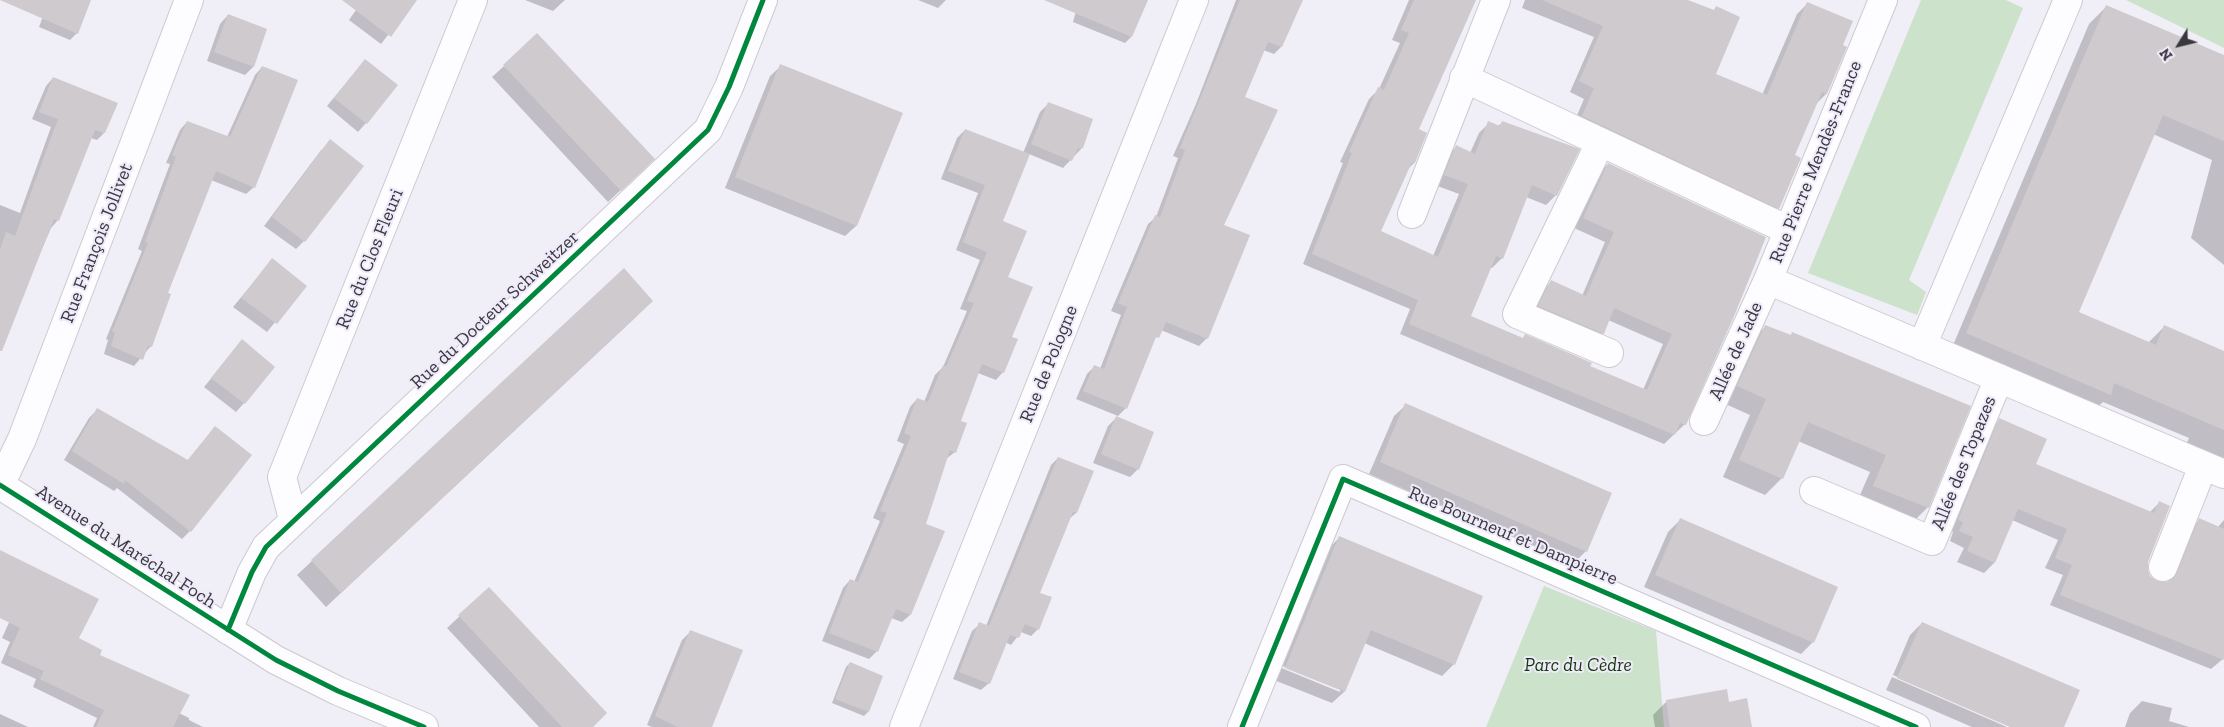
<!DOCTYPE html>
<meta charset="utf-8">
<style>
body{margin:0}
#map{position:relative;width:2224px;height:727px;overflow:hidden;background:#f0eef6;font-family:"Zilla Slab",serif}
canvas{display:block}
.north{position:absolute;left:2154px;top:20px;width:50px;height:50px;-webkit-text-stroke:4px #efeafa;paint-order:stroke;rotate:234deg;font-size:14px;font-weight:700;line-height:20px;text-align:center;color:#3a383e}
.north::after{content:'';display:block;margin:auto;width:18px;height:22px;background:#3a383e;clip-path:polygon(50% 0,100% 100%,50% 72%,0 100%)}
</style>
<div id="map">
<canvas width="2224" height="727"></canvas>
<div class="north">N</div>
</div>
<script>
const ctx = document.querySelector('canvas').getContext('2d');
ctx.lineJoin = 'round';
function fillPath(path, color) {
  ctx.fillStyle = color;
  ctx.fill(path, 'evenodd');
}
function poly(rows) {
  const path = new Path2D();
  for (const r of rows) {
    path.moveTo(r[0], r[1]);
    for (let i = 2; i < r.length; i += 2) path.lineTo(r[i], r[i + 1]);
  }
  return path;
}
function strokePath(path, color, width, dash) {
  ctx.strokeStyle = color;
  ctx.lineWidth = width;
  ctx.lineCap = dash ? 'butt' : 'round';
  ctx.setLineDash(dash || []);
  ctx.stroke(path);
}
function drawText(font, color, halo, rows, align = 'center') {
  ctx.font = font + ' "Zilla Slab",serif';
  ctx.lineWidth = 4;
  ctx.setLineDash([]);
  ctx.textBaseline = 'middle';
  ctx.strokeStyle = halo;
  ctx.fillStyle = color;
  for (const [text, x, y, turn = 0] of rows) {
    ctx.save();
    ctx.translate(x, y);
    ctx.rotate((+turn || 0) * Math.PI / 180);
    ctx.textAlign = isNaN(turn) ? turn : align;
    if (halo) ctx.strokeText(text, 0, 0);
    ctx.fillText(text, 0, 0);
    ctx.restore();
  }
}
const green = poly([
 [1921,0,2006,0,2023,8,1909,280,1926,292,1917,315,1808,273],
 [2126,0,2224,0,2224,48],
 [1544,586,1656,631,1664,727,1486,727]
]);
const shadow = poly([
 [49,0,88,0,77,33,70,40,39,27],
 [363,0,415,0,381,44,349,20],
 [525,0,565,0,553,11],
 [918,0,946,0,938,8],
 [1079,0,1147,0,1131,37,1125,43,1073,22],
 [1236,0,1301,0,1281,47,1274,54,1263,50,1243,98,1207,338,1199,346,1161,330,1152,343,1126,408,1118,416,1076,399,1087,374,1095,366,1100,369,1121,315,1111,311,1148,224,1156,217,1178,158,1173,156,1196,104],
 [1409,0,1468,0,1418,130,1426,133,1414,163,1407,170,1379,231,1433,256,1459,194,1435,185,1446,157,1456,147,1470,153,1479,133,1489,123,1498,126,1502,123,1556,195,1546,205,1526,197,1502,258,1492,268,1490,267,1469,317,1522,339,1525,336,1588,367,1643,390,1663,344,1608,320,1603,333,1593,343,1529,316,1541,292,1551,282,1582,296,1605,242,1574,228,1598,174,1608,164,1765,238,1685,424,1664,444,1400,334,1410,309,1303,264,1343,163,1340,162,1369,99,1379,89,1400,43,1392,40],
 [1525,0,1685,0,1713,11,1716,8,1714,75,1762,95,1797,14,1808,3,1841,46,1826,94,1816,104,1794,156,1778,208,1767,218,1572,127,1584,99,1570,92,1594,37,1522,8],
 [2106,7,2224,56,2224,265,2191,238,2212,160,2153,134,2078,313,2148,343,2165,326,2224,352,2224,466,2184,449,2189,438,2103,402,2093,411,1951,350,2089,24],
 [228,15,265,30,253,67,245,75,207,61,220,24],
 [365,60,366,123,358,132,327,106],
 [504,66,641,171,608,202,492,77],
 [781,66,902,114,856,226,845,236,725,188,770,76],
 [262,67,254,187,246,194,211,180,166,294,151,346,134,366,104,354,108,340,106,339,142,251,138,249,170,164,166,163,180,130,187,122,227,137,255,75],
 [53,78,104,133,97,140,91,138,58,220,51,228,0,346,0,205,20,213,51,127,32,119,46,86],
 [1048,104,1082,148,1063,168,1029,154,1001,221,1011,338,1003,372,996,380,978,373,960,422,955,452,946,459,924,524,943,532,910,615,902,622,891,618,877,651,869,659,822,641,843,588,850,580,854,582,880,521,873,518,904,444,897,441,910,407,917,399,924,402,935,375,943,367,967,311,960,309,980,260,956,250,978,193,941,179,957,138,965,130,1023,153,1040,112],
 [322,149,304,241,296,249,264,226],
 [272,260,305,286,267,332,233,307],
 [624,269,637,316,326,607,297,575],
 [1765,327,1790,336,1793,334,1928,507,1911,524,1857,502,1870,472,1798,441,1782,478,1765,495,1723,477,1750,415,1721,402,1748,343],
 [242,341,244,403,236,412,204,387],
 [1406,405,1586,551,1574,563,1369,474,1394,416],
 [97,410,187,461,215,427,190,531,182,539,117,488,114,491,64,460,89,418],
 [1116,418,1138,469,1130,477,1093,463,1108,426],
 [2000,420,2035,465,2149,513,2159,503,2146,570,2149,577,2156,582,2168,583,2189,530,2199,520,2218,527,2224,520,2224,658,2211,669,2050,605,2063,575,2045,568,2058,540,2012,520,1994,563,1984,573,1957,562,1964,548,1950,541,1953,532,1948,530,1989,430],
 [1058,458,1092,472,1076,513,1068,520,1038,593,1038,629,1031,636,1021,632,1011,645,1005,642,989,683,981,690,953,679,972,631,980,624,986,626,1051,465],
 [1680,520,1813,642,1801,654,1644,587,1668,532],
 [1339,538,1454,664,1442,676,1364,643,1344,692,1332,703,1274,680,1279,667,1340,692,1340,689,1280,665,1327,550],
 [29,578,77,639,179,713,189,718,189,720,203,727,93,727,97,718,33,687,36,679,1,663,10,642,2,638],
 [489,589,591,727,539,727,447,628],
 [1922,623,2063,727,2013,727,1893,675,1910,635],
 [691,631,711,727,652,727,647,725,682,640],
 [850,663,882,676,868,712,864,716,832,703,846,667],
 [1892,677,2007,727,1972,727,1886,690],
 [1667,701,1728,703,1751,727,1655,727,1653,715],
 [2142,701,2172,708,2169,721,2189,727,2125,727,2130,713],
 [0,714,28,727,0,727]
]);
const building = poly([
 [0,0,91,0,78,34],
 [342,0,417,0,391,37],
 [1044,0,1148,0,1132,37],
 [1240,0,1303,0,1282,47,1268,42,1245,97,1278,110,1224,225,1250,235,1208,339,1166,322,1159,338,1156,337,1127,409,1083,391,1094,365,1104,369,1127,307,1118,303,1155,215,1160,217,1185,150,1180,148],
 [1414,0,1476,0,1419,129,1427,133,1415,163,1412,162,1381,231,1438,257,1468,184,1444,175,1456,145,1475,154,1488,121,1500,126,1502,121,1580,149,1557,196,1532,185,1503,259,1496,256,1471,316,1523,338,1525,334,1592,363,1590,366,1647,390,1672,334,1614,308,1604,334,1538,306,1551,280,1586,296,1614,232,1583,218,1608,163,1766,237,1735,314,1686,425,1680,423,1675,435,1409,324,1418,300,1312,254,1352,153,1349,152,1378,87,1384,90,1409,33,1401,30],
 [1542,0,1688,0,1714,10,1716,6,1740,17,1716,74,1767,95,1807,2,1853,21,1843,45,1847,47,1827,94,1822,92,1795,155,1801,158,1779,209,1582,116,1594,88,1579,81,1603,26],
 [2106,5,2224,55,2224,141,2163,115,2079,312,2156,345,2164,325,2224,351,2224,430,2114,383,2111,395,1966,333],
 [228,14,267,29,254,67,214,52],
 [537,33,655,159,621,191,503,65],
 [365,59,398,85,367,124,334,98],
 [780,64,903,113,857,226,735,177],
 [262,66,298,80,255,188,216,171,168,293,171,294,152,347,148,346,143,360,111,346,115,332,112,332,148,243,145,242,176,157,172,155,187,121,230,137],
 [53,77,118,103,105,133,95,130,59,221,54,219,2,351,0,351,0,249,6,232,15,236,58,119,39,112],
 [1048,102,1093,119,1083,148,1078,148,1072,161,1031,144],
 [965,129,1030,154,1003,221,1027,231,1008,277,1033,287,1012,337,1018,339,1004,373,982,364,961,421,967,423,956,453,950,450,926,524,945,531,911,615,896,609,878,652,829,633,850,579,858,582,887,513,880,511,911,436,904,433,917,398,928,402,943,365,946,367,974,303,967,301,987,252,963,242,985,185,948,171],
 [330,139,364,166,305,242,272,217],
 [272,258,307,286,277,324,241,298],
 [624,268,653,301,341,593,311,560],
 [1765,325,1791,335,1792,332,1971,406,1929,508,1873,486,1886,455,1808,422,1783,479,1739,460,1766,399,1737,386],
 [242,339,275,367,245,404,211,378],
 [1405,403,1612,493,1587,552,1380,462],
 [97,408,188,460,215,426,252,455,191,532,125,480,124,484,72,451],
 [1116,416,1154,432,1139,470,1101,454],
 [1999,418,2047,439,2036,464,2154,513,2159,501,2170,506,2148,562,2148,570,2150,576,2157,581,2166,582,2173,579,2177,573,2199,518,2224,529,2224,660,2060,595,2072,565,2055,558,2067,529,2018,509,1995,563,1967,551,1973,537,1959,531,1963,522,1958,520],
 [1058,457,1094,471,1077,513,1073,512,1040,593,1052,597,1039,630,1025,624,1019,638,1010,635,990,684,959,672,979,622,989,626],
 [1680,518,1838,587,1814,643,1655,575],
 [1339,536,1483,596,1455,665,1371,630,1345,692,1285,668],
 [0,550,99,599,79,638,102,650,100,655,190,695,173,727,96,727,104,710,40,679,44,671,8,655,20,628,0,618],
 [489,587,607,713,593,727,562,727,458,615],
 [1922,622,2080,690,2064,727,2010,727,1897,678],
 [690,630,743,650,712,727,678,727,655,716],
 [850,662,883,676,869,712,835,699],
 [1727,689,1729,702,1747,698,1752,727,1670,727,1666,700]
]);
const minor = poly([
 [1883,0,1768,280,2224,474],
 [1464,78,1788,230],
 [1600,143,1517,314,1609,353],
 [1412,214,1496,0],
 [1922,346,2068,0],
 [1704,421,1768,280],
 [0,485,22,439,189,0],
 [1814,491,1932,541,1999,378],
 [293,519,282,477,473,0],
 [2163,567,2203,466],
 [228,630,252,572,266,547,708,130,729,87,763,0],
 [904,727,1194,0],
 [1242,727,1343,479,1916,727]
]);
const major = poly([
 [0,485,276,660,338,691,424,727]
]);
const cycleway = poly([
 [0,485,276,660,338,691,424,727],
 [228,630,252,572,266,547,708,130,729,87,763,0],
 [1242,727,1343,479,1916,727]
]);
const streetNames = [
 ["Rue Pierre Mendès-France",1816,162,-68],
 ["Rue François Jollivet",97,243,-69],
 ["Rue du Clos Fleuri",370,259,-68],
 ["Rue du Docteur Schweitzer",495,310,-43],
 ["Allée de Jade",1736,351,-66],
 ["Rue de Pologne",1049,364,-68],
 ["Allée des Topazes",1964,463,-68],
 ["Rue Bourneuf et Dampierre",1513,536,23],
 ["Avenue du Maréchal Foch",126,547,33]
];
const parkNames = [
 ["Parc du Cèdre",1578,666]
];
fillPath(green, '#cde2cb');
fillPath(shadow, '#0003');
fillPath(building, '#cfcacd');
strokePath(minor, '#cccad1', 30);
strokePath(major, '#cccad1', 30);
strokePath(minor, '#fdfcfe', 28);
strokePath(major, '#fdfcfe', 28);
strokePath(cycleway, '#00873e', 5);
drawText('19px', '#3a383e', '#efeafa', streetNames);
drawText('italic 19px', '#123a09', '#efeafa', parkNames);
</script>
